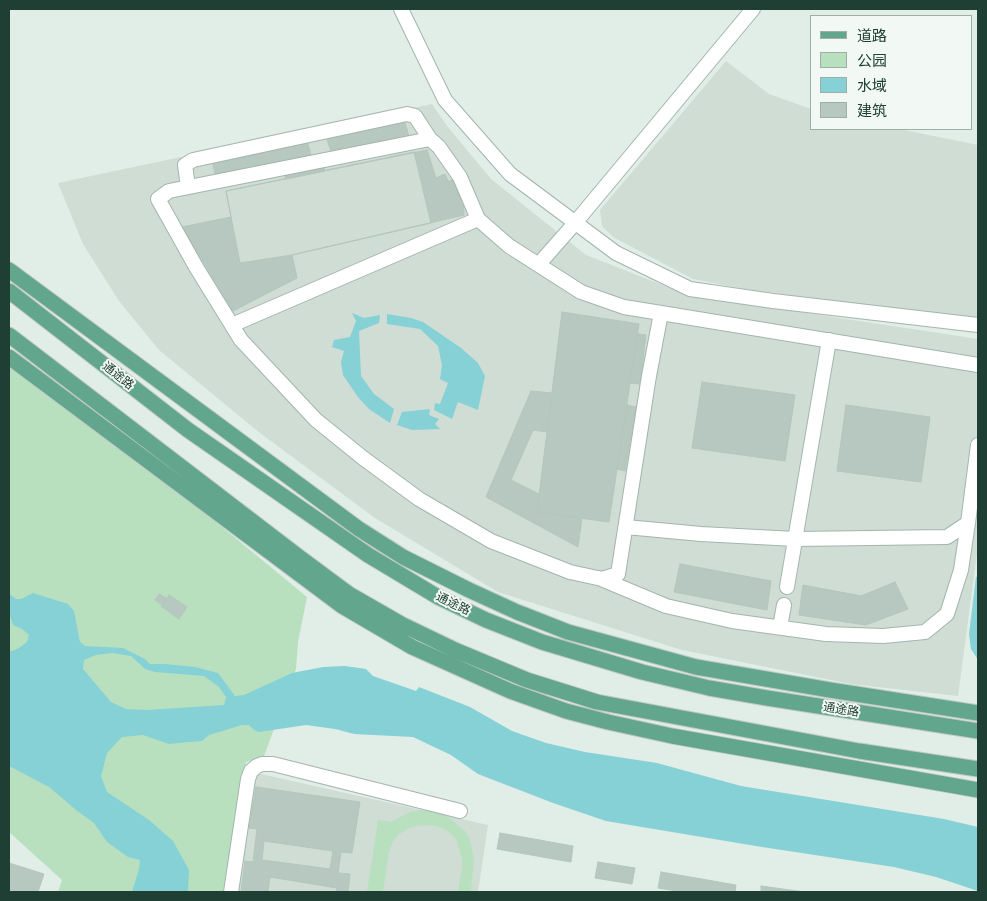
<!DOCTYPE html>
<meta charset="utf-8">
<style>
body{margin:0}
#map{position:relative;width:987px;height:901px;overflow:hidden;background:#e1ede7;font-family:"Open Sans","Noto Sans SC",sans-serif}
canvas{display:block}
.frame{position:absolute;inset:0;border:10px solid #203f34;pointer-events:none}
.legend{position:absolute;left:810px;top:15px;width:162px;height:115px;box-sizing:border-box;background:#f2f9f5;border:1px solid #9eafa8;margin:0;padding:6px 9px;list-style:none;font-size:15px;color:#203f34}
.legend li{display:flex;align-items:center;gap:10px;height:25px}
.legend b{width:25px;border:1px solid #9eafa8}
</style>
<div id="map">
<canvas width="987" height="901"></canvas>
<div class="frame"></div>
<ul class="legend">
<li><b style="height:6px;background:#62a68e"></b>道路</li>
<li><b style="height:14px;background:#b8e0bf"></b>公园</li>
<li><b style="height:14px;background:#85d1d6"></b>水域</li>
<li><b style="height:14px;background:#b6c8bf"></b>建筑</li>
</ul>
</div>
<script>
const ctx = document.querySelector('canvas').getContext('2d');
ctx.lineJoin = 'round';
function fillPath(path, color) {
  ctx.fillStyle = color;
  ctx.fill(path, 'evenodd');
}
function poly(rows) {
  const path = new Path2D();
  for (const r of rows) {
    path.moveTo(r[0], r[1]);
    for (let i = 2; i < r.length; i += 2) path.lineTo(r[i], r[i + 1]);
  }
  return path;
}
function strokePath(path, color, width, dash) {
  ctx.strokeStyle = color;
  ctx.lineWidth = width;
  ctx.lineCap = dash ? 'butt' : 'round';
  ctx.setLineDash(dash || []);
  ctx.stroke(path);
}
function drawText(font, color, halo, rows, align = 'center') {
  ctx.font = font + ' "Open Sans","Noto Sans SC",sans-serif';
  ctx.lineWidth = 4;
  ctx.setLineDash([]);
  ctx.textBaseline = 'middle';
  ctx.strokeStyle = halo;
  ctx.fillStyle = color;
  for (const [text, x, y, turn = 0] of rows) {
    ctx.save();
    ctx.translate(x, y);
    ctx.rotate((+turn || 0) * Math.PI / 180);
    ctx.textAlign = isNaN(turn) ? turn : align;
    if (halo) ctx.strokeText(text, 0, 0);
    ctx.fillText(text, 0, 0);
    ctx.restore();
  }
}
const built = poly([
 [726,61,769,94,811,109,811,129,899,129,978,145,978,320,745,289,693,279,613,237,602,226,600,210],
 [432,104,447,126,491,179,586,255,688,295,978,339,978,546,958,696,851,684,682,650,498,592,375,518,260,433,159,350,119,301,83,244,58,183],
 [252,772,488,825,478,892,234,892]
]);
const green = poly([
 [9,367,37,386,210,517,307,597,298,642,296,669,264,756,246,762,223,892,58,892,62,880,9,832],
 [419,810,431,811,440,813,448,817,466,832,471,843,474,860,471,892,458,892,462,867,462,858,456,839,448,831,436,826,427,825,416,826,407,829,398,835,393,842,389,851,383,892,367,892,378,820,392,822,398,818,408,813]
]);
const water = poly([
 [352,313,364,318,380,315,379,323,359,331,361,376,374,394,394,409,390,423,369,409,358,397,343,375,341,362,344,351,332,347,334,340,350,337,356,321],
 [387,314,411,318,423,322,461,348,478,363,485,376,478,410,458,402,452,419,434,410,435,403,440,404,448,383,440,379,442,365,438,346,420,329,387,324],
 [430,409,429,415,439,419,435,424,440,429,412,430,397,425,402,412],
 [978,576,978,660,971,649,969,634,976,577],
 [33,593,68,604,74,611,80,642,85,646,123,648,145,659,150,664,166,664,195,667,218,673,235,696,244,695,292,673,323,667,345,666,366,669,373,676,416,691,419,687,470,707,512,731,546,743,585,752,657,763,741,786,944,819,978,827,978,891,936,877,894,867,762,847,606,821,553,803,478,774,451,755,413,737,354,734,335,729,306,725,259,732,254,730,249,725,242,725,209,735,202,741,189,742,169,744,143,735,122,737,107,753,101,776,107,792,149,820,173,841,189,870,188,892,132,892,139,869,140,860,128,857,107,842,94,823,76,810,49,787,9,766,9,652,19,648,27,642,29,635,22,629,13,625,9,613,9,595,11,595,16,599,21,599],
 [112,653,131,656,145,669,155,672,204,676,219,687,226,697,224,705,147,710,126,709,111,702,83,669,84,660,96,655]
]);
const building = poly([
 [404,120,409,136,331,152,326,136,404,120],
 [307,140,311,155,216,177,212,161,307,140],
 [427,150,436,178,445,174,448,181,458,180,463,200,464,215,292,255,297,278,233,311,182,227,231,217,226,191,427,150],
 [414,152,431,223,292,255,240,263,226,191,414,152],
 [323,165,325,171,286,179,284,172,323,165],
 [562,312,639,324,609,522,537,512,562,312],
 [638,334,646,335,640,384,630,383,638,334],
 [702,382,795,395,785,461,692,448,702,382],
 [531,391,552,393,547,432,533,430,511,480,539,494,537,512,582,518,578,547,486,497,531,391],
 [627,405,636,407,625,471,617,469,627,405],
 [846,405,930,417,921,482,837,471,846,405],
 [680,564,771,581,767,610,674,592,680,564],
 [895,582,908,609,866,625,799,615,803,585,861,596,895,582],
 [159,594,166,598,161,604,155,600,159,594],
 [169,595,187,607,179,619,161,606,169,595],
 [256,787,360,802,352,853,341,852,338,873,350,874,348,892,336,892,337,888,270,877,268,892,241,892,245,861,253,862,257,829,249,828,256,787],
 [264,841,333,851,330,869,262,860,264,841],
 [500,833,573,846,571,862,497,849,500,833],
 [598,862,635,868,632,884,595,878,598,862],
 [9,863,44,874,38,892,9,892,9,863],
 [661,872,736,885,735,892,684,892,658,888,661,872],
 [761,886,805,892,761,892,761,886]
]);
const minor = poly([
 [401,9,445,100,510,174,616,253,690,289,773,301,978,325],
 [188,187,185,165,193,160,407,114,415,116,430,139,439,147,460,177,478,219,509,246,581,292,624,307,661,313,649,376,618,574,602,579,570,572,491,541,419,499,363,458,316,420,241,340,196,267,158,199,169,191,430,139],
 [539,264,575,223,753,9],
 [661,313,978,365],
 [232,325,478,219],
 [626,527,701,534,795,539,947,537,968,523,978,445],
 [599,578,666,606,732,621,826,634,883,636,925,632,947,614,961,570,968,523],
 [787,587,829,340],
 [780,627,784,605],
 [231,892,248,779,251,771,257,766,262,764,273,764,460,811]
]);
const major = poly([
 [9,270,359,529,403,557,469,590,517,612,568,632,696,667,830,690,978,713],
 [9,291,188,430,368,555,438,597,486,620,542,642,642,672,709,688,767,698,978,731],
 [9,335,299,557,349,594,403,625,455,650,527,680,597,702,859,751,978,769],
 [9,357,342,606,412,647,510,691,566,711,608,722,672,736,978,790]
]);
const streetNames = [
 ["通途路",118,376,38],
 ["通途路",453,604,26],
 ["通途路",841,710,9]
];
fillPath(built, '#cfddd5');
fillPath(green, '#b8e0bf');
fillPath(water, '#85d1d6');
fillPath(building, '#b6c8bf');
strokePath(building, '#b3c7bd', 1);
strokePath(minor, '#a3b5ae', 16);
strokePath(major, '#c1c9c6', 17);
strokePath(minor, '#fff', 14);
strokePath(major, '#62a68e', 15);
drawText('12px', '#203f34', '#f2f9f5', streetNames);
</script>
